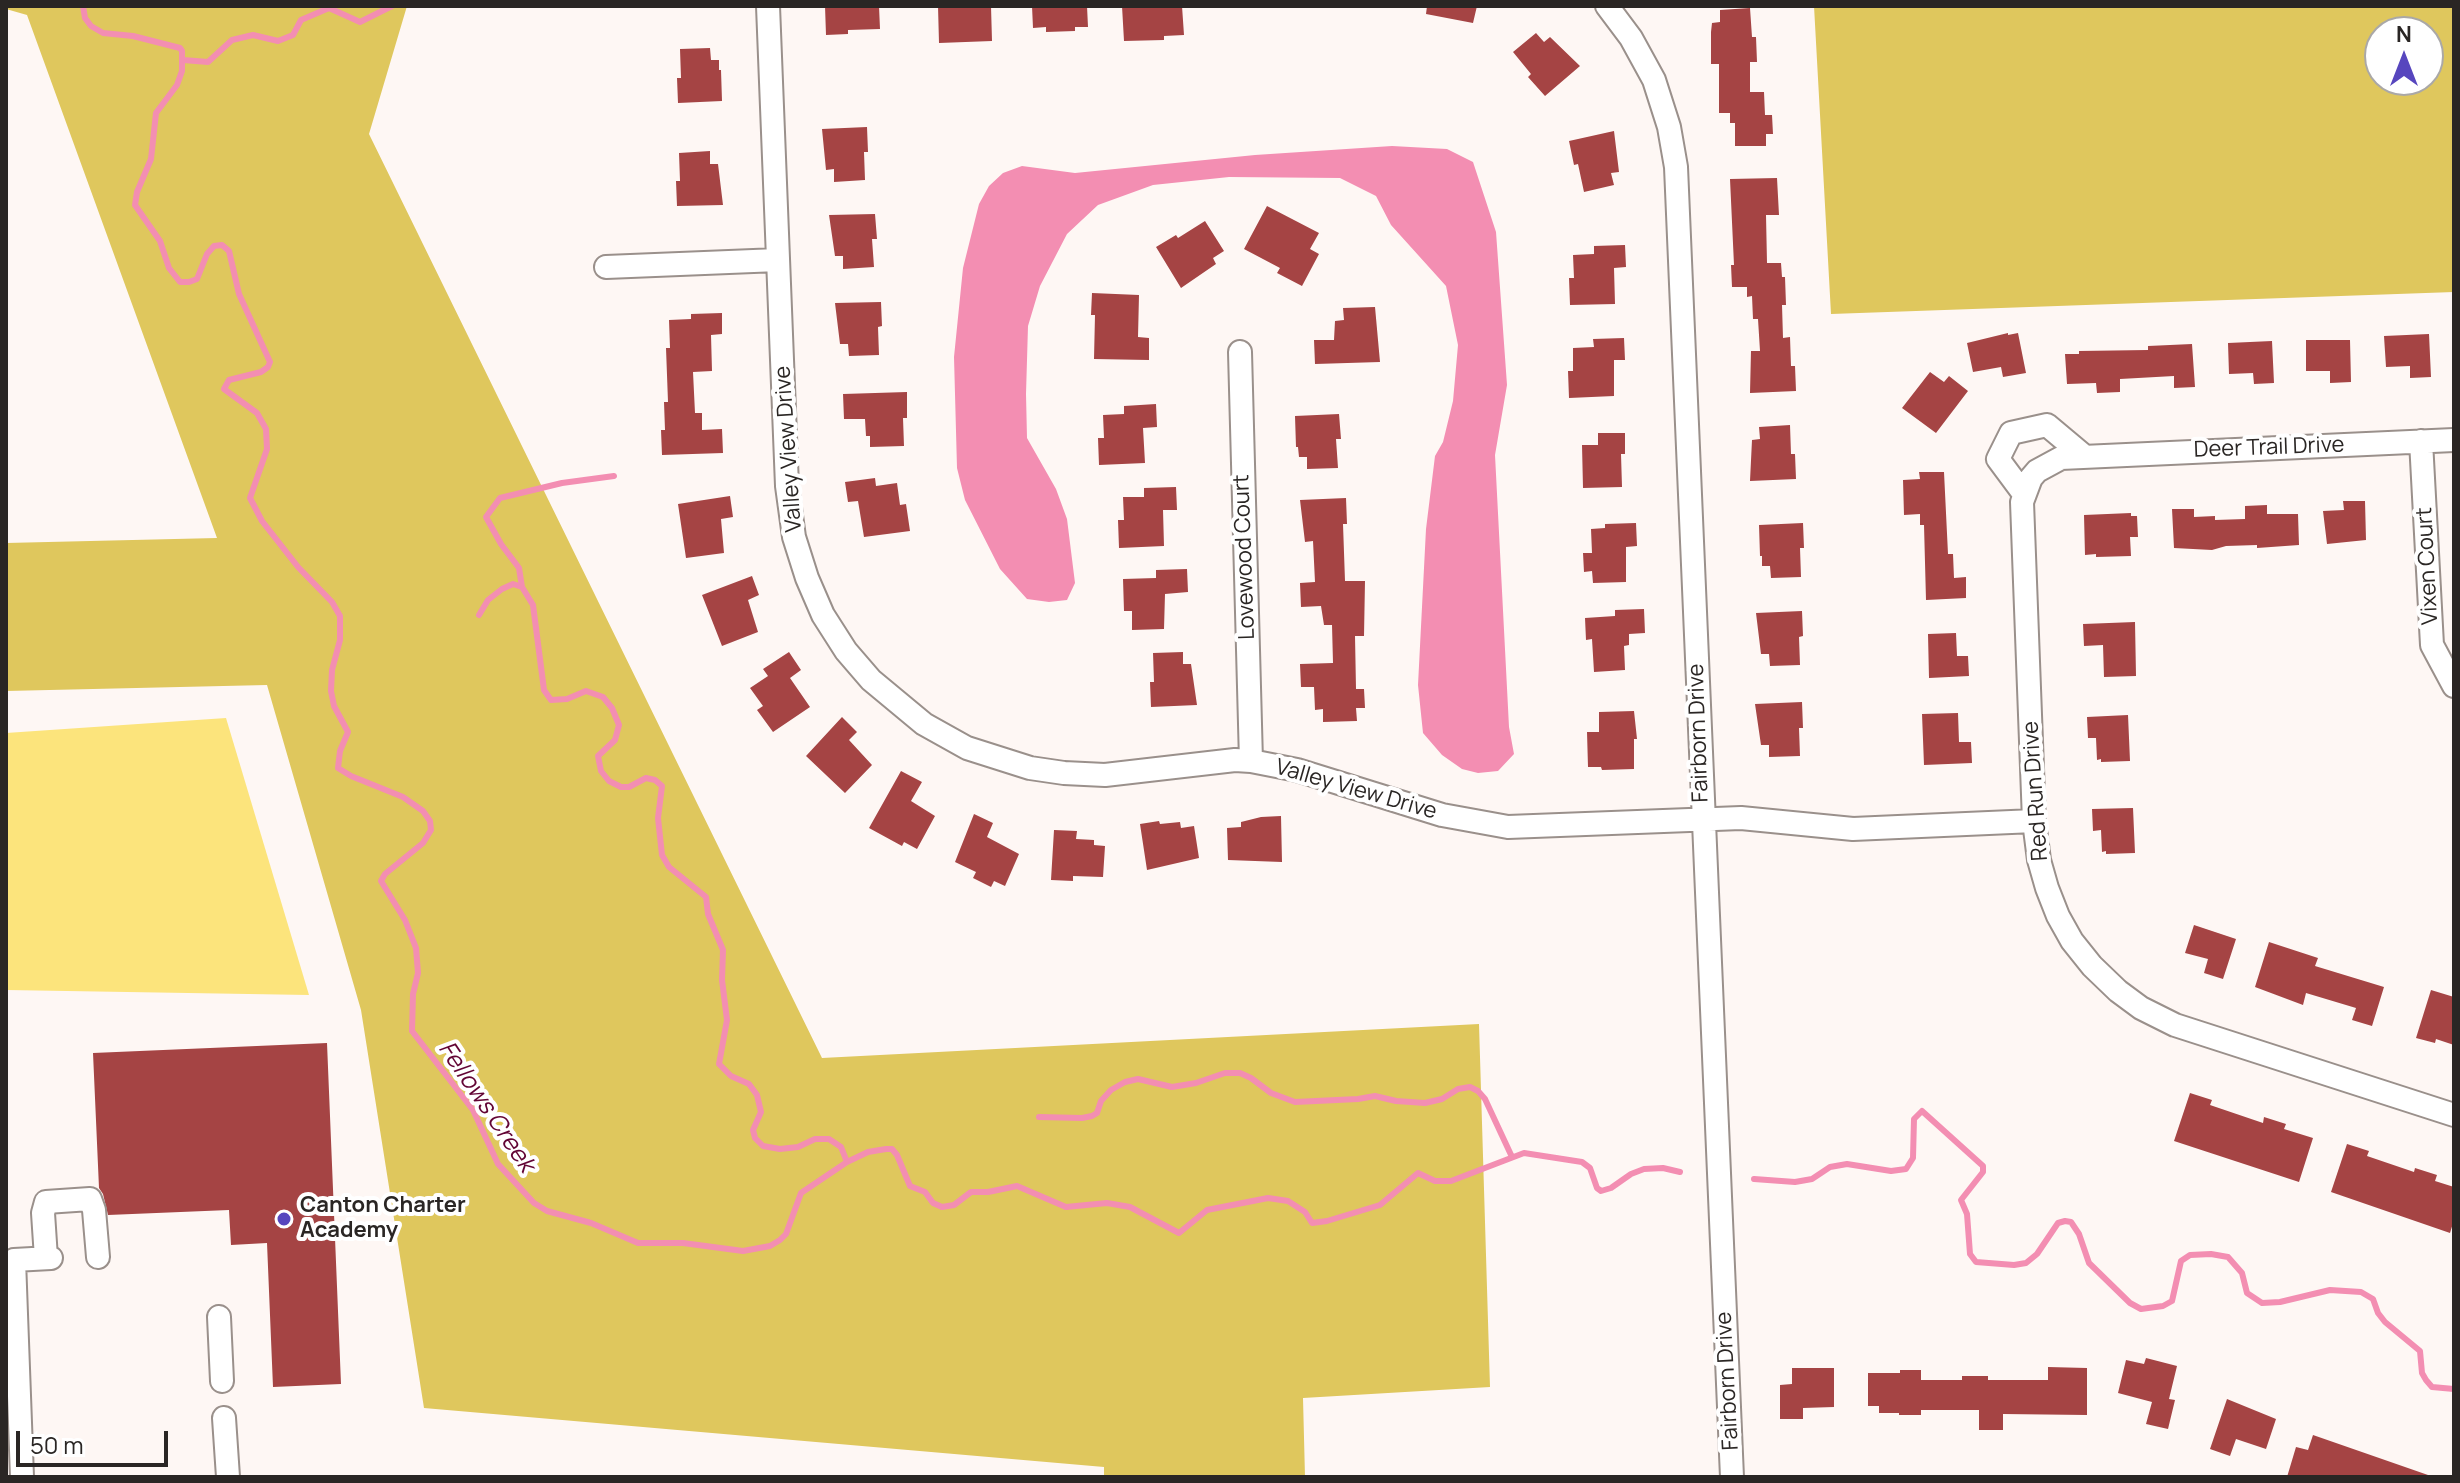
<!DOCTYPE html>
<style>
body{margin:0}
#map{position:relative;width:2460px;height:1483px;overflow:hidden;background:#fef7f4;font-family:Manrope,sans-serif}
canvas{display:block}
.frame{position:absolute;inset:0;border:8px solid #2a2624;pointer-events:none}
.north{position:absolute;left:2364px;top:16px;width:80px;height:80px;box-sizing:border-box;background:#fff;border:2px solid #aaa8a7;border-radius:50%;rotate:0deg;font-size:22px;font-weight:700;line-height:32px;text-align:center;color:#2a2624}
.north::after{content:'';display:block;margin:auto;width:28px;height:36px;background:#5746be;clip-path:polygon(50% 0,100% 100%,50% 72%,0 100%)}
.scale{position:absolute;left:16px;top:1431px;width:152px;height:36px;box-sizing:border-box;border:4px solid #2a2624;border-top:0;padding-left:10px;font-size:24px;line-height:28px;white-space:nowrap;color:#2a2624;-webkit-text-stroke:6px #fff;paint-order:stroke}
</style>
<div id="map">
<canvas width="2460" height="1483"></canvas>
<div class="frame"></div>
<div class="north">N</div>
<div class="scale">50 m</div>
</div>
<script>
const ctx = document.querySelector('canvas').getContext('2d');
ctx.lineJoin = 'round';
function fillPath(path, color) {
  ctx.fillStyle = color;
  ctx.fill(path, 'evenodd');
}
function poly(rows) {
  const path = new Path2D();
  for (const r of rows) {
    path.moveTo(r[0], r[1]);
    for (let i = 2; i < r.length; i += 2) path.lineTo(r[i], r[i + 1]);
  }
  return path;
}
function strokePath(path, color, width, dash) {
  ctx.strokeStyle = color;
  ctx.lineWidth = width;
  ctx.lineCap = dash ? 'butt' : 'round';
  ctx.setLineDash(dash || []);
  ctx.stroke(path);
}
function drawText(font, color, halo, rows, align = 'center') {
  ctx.font = font + ' Manrope,sans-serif';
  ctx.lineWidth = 8;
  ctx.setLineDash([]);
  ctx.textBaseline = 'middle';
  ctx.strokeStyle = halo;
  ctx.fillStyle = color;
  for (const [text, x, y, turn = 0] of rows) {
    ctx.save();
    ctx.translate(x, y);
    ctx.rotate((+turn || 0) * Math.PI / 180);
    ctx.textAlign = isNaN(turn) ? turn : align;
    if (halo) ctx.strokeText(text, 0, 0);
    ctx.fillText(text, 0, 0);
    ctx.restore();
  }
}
const green = poly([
 [226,718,309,995,6,990,6,733]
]);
const forest = poly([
 [6,6,407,6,369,134,822,1058,1479,1024,1490,1387,1303,1398,1305,1477,1104,1477,1104,1467,424,1408,361,1010,267,685,6,691,6,543,217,538,27,15,6,9],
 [1814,6,2454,6,2454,292,1831,314],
 [2380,32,2428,32,2428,80,2380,80]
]);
const water = poly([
 [1392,146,1447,149,1473,162,1496,232,1507,385,1495,455,1509,727,1514,754,1498,771,1478,773,1462,769,1442,755,1423,733,1418,685,1426,529,1435,456,1443,442,1453,401,1458,345,1446,286,1391,225,1376,196,1340,178,1229,177,1153,185,1098,205,1067,234,1040,286,1028,326,1026,394,1027,438,1056,489,1067,519,1075,583,1067,600,1049,602,1027,599,1000,569,965,500,957,468,954,357,963,268,979,204,989,186,1003,173,1022,166,1075,173,1255,155]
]);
const stream = poly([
 [83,6,85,18,91,26,103,33,133,36,180,48,182,51,182,71,177,85,156,113,151,159,137,192,135,205,160,241,169,268,180,282,189,282,197,279,207,254,214,246,222,245,229,251,239,294,270,362,268,367,261,372,229,380,224,389,257,413,266,429,267,449,250,498,262,521,298,567,332,602,340,616,340,640,332,670,331,691,334,706,348,732,340,751,338,768,351,776,403,797,423,811,430,821,431,830,423,843,385,874,381,881,405,920,416,948,418,973,413,994,412,1031,473,1110,498,1164,534,1203,547,1211,591,1223,638,1243,683,1243,743,1251,770,1246,780,1240,786,1234,801,1193,847,1162,868,1152,886,1149,892,1149,897,1155,910,1186,925,1192,933,1203,942,1207,954,1205,971,1192,988,1192,1017,1186,1066,1207,1107,1203,1130,1207,1179,1233,1207,1210,1268,1198,1288,1201,1305,1212,1312,1223,1327,1221,1380,1205,1418,1173,1435,1181,1451,1181,1524,1153,1582,1162,1590,1168,1597,1188,1601,1191,1611,1188,1631,1174,1644,1169,1663,1168,1680,1172],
 [183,60,208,62,232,40,253,35,278,41,293,35,301,20,329,8,360,22,392,6],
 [614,476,562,483,500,498,486,517,501,544,519,568,522,587,533,605,544,690,551,700,567,699,586,691,603,697,612,708,619,725,615,740,598,756,601,771,609,781,621,787,629,787,646,778,655,780,662,786,658,818,662,855,669,867,706,897,708,914,723,950,722,980,727,1020,719,1064,731,1076,749,1084,757,1095,761,1112,753,1130,755,1138,763,1146,780,1149,798,1147,815,1139,829,1139,841,1147,847,1162],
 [479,615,488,600,502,589,513,584,522,587],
 [1039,1117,1082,1118,1092,1116,1097,1113,1101,1101,1111,1090,1125,1082,1138,1079,1172,1087,1196,1083,1225,1073,1240,1073,1251,1078,1271,1093,1295,1102,1358,1099,1375,1096,1396,1101,1425,1103,1442,1099,1458,1089,1470,1087,1478,1091,1485,1099,1512,1157],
 [1754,1179,1795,1182,1812,1179,1830,1167,1847,1164,1891,1171,1906,1169,1913,1158,1914,1119,1922,1111,1983,1166,1983,1172,1961,1200,1967,1214,1970,1254,1976,1262,2014,1265,2026,1263,2037,1254,2058,1223,2065,1221,2071,1222,2079,1234,2089,1263,2130,1303,2141,1309,2163,1306,2172,1301,2181,1261,2190,1255,2211,1254,2228,1257,2242,1273,2247,1293,2262,1303,2280,1302,2330,1290,2361,1292,2373,1299,2378,1313,2385,1322,2420,1351,2422,1373,2426,1380,2432,1387,2454,1389]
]);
const building = poly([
 [825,6,879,6,880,29,848,30,848,34,826,35],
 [938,6,991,6,992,41,939,43],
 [1032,6,1087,6,1088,27,1075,27,1075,31,1046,32,1046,27,1033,28],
 [1122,6,1182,6,1184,35,1164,36,1164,40,1124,41],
 [1427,6,1477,6,1473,23,1426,14],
 [1750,8,1752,37,1756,37,1757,62,1750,62,1750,92,1764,92,1765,115,1772,115,1773,134,1766,134,1766,146,1735,146,1735,123,1730,123,1730,113,1719,113,1719,64,1711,64,1711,32,1712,23,1720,22,1720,10],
 [1536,33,1544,42,1550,37,1580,66,1545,96,1528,77,1531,74,1513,52],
 [710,48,711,60,719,60,719,70,721,70,722,101,678,103,677,78,681,78,680,49],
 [867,127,868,152,864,152,865,180,834,182,834,169,826,170,822,129],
 [1614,131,1619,172,1611,173,1614,185,1584,192,1578,164,1574,165,1569,141],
 [710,151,710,164,718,164,723,205,677,206,676,181,680,181,679,153],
 [1777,178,1779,215,1766,215,1767,263,1781,263,1782,277,1785,277,1786,305,1782,305,1783,338,1790,337,1791,366,1795,366,1796,391,1750,393,1751,351,1760,351,1758,319,1753,319,1752,296,1747,297,1747,287,1732,287,1731,265,1734,265,1730,179],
 [1267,206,1319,233,1310,249,1319,254,1302,286,1277,273,1280,268,1244,249],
 [875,214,877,239,872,239,874,267,843,269,843,256,835,256,829,215],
 [1205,221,1224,251,1213,258,1216,264,1181,288,1156,247,1176,235,1178,238],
 [1625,245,1626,267,1614,268,1615,304,1570,305,1569,278,1574,278,1573,255,1594,254,1594,246],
 [1092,293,1139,295,1138,337,1149,338,1149,360,1094,359,1095,315,1091,315],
 [881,302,882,326,878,327,879,355,849,356,848,344,840,344,835,303],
 [1375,307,1380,362,1315,364,1314,340,1334,340,1335,321,1344,320,1343,308],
 [722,313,722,334,711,335,712,371,693,372,695,413,702,413,702,430,722,429,723,453,662,455,661,430,665,430,664,402,668,402,666,348,670,348,669,320,691,319,691,314],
 [2008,333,2008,335,2018,333,2026,373,2003,377,2001,367,1973,372,1967,343],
 [2429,334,2431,377,2410,378,2410,366,2386,367,2384,336],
 [1624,338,1625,360,1614,360,1614,396,1569,398,1568,371,1573,371,1573,348,1594,347,1593,339],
 [2306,340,2350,340,2351,382,2330,383,2330,371,2306,371],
 [2272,341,2274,383,2254,384,2253,373,2229,374,2228,343],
 [2192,344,2195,387,2174,388,2174,376,2120,379,2120,392,2097,393,2096,383,2067,384,2065,354,2079,354,2079,351,2148,350,2148,346],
 [1930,372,1944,382,1949,376,1968,391,1936,433,1902,408],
 [907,392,907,418,903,418,904,446,870,447,870,436,866,436,865,419,844,419,843,394],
 [1156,404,1157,427,1143,428,1145,463,1099,465,1098,438,1104,438,1103,415,1124,414,1124,406],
 [1339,414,1341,439,1336,439,1338,468,1307,469,1307,457,1299,457,1298,447,1296,447,1295,416],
 [1790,425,1791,454,1795,454,1796,479,1750,481,1752,440,1760,439,1759,427],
 [1598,433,1625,433,1625,454,1621,454,1622,487,1583,488,1582,445,1598,445],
 [1919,472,1944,472,1948,554,1953,554,1954,578,1966,577,1966,598,1926,600,1924,525,1920,525,1920,514,1904,515,1903,480,1920,479],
 [875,478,876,486,897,483,900,505,906,504,910,531,864,537,858,501,848,502,845,482],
 [1176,487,1177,510,1163,510,1164,546,1119,548,1118,520,1124,520,1123,497,1144,497,1144,488],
 [730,496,733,517,721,519,724,553,686,558,678,504],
 [1346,498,1347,524,1343,524,1345,581,1365,581,1364,636,1355,636,1356,689,1364,689,1365,708,1356,708,1357,721,1323,722,1323,709,1315,710,1314,687,1301,687,1300,664,1333,663,1332,625,1324,625,1321,606,1301,607,1300,583,1315,582,1313,541,1305,542,1300,500],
 [2343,501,2365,501,2366,540,2327,544,2323,511,2344,510],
 [2267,505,2267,514,2298,514,2299,545,2257,548,2257,545,2226,546,2212,550,2174,548,2172,509,2194,509,2194,517,2215,516,2215,520,2245,519,2245,506],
 [2131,513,2131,516,2137,516,2138,537,2130,537,2131,556,2096,557,2096,554,2085,555,2084,515],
 [1636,523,1637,546,1626,547,1626,582,1593,583,1592,571,1584,572,1583,553,1592,553,1591,529,1605,528,1605,524],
 [1803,523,1804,548,1800,548,1801,577,1771,578,1770,566,1762,566,1762,556,1760,556,1759,525],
 [1187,569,1188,592,1165,594,1164,629,1132,630,1132,611,1124,611,1123,579,1156,578,1156,570],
 [752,576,759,595,748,600,758,632,722,646,702,595],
 [1644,609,1645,633,1629,634,1629,645,1624,646,1625,670,1594,672,1592,639,1586,640,1585,618,1615,616,1615,610],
 [1802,611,1803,636,1799,637,1800,665,1770,666,1769,654,1761,654,1756,613],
 [2135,622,2136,676,2104,677,2103,645,2084,646,2083,624],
 [1956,633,1957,656,1968,656,1969,676,1929,678,1928,634],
 [789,652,801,670,790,678,810,707,773,732,757,710,763,706,750,688,768,676,763,669],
 [1183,652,1183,664,1191,664,1197,705,1151,707,1150,682,1154,682,1153,653],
 [1802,702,1803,728,1799,728,1800,756,1769,757,1769,745,1761,745,1755,704],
 [1634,711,1637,739,1634,739,1634,769,1602,770,1601,767,1588,767,1587,732,1599,732,1599,712],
 [1958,713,1959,742,1971,742,1972,763,1924,765,1922,714],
 [2128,715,2130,761,2101,762,2101,759,2097,760,2096,738,2088,738,2087,717],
 [842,717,857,732,849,740,872,765,845,793,806,756],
 [901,771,922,782,911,801,935,816,917,849,904,842,902,846,869,828],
 [2133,808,2135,853,2106,854,2106,851,2102,852,2101,830,2093,831,2092,809],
 [974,814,993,823,987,837,1019,854,1005,886,994,881,991,887,973,878,976,872,955,862],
 [1281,816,1282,862,1228,860,1227,828,1241,827,1241,822,1261,817],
 [1159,821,1160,824,1180,822,1181,828,1194,826,1199,858,1147,870,1140,824],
 [1054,830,1077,831,1076,839,1094,840,1094,845,1105,846,1103,877,1073,876,1073,881,1051,880],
 [2194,925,2236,939,2223,979,2204,973,2208,959,2185,953],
 [2269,942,2318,958,2315,966,2384,987,2372,1026,2352,1020,2356,1008,2306,993,2303,1005,2255,987],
 [2431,990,2454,997,2454,1045,2436,1039,2435,1043,2416,1038],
 [327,1043,341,1384,273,1387,267,1243,231,1245,229,1210,108,1215,103,1194,99,1188,93,1053],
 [2190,1093,2212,1100,2210,1105,2263,1123,2264,1117,2286,1124,2284,1129,2313,1138,2299,1182,2174,1141],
 [2347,1144,2369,1151,2367,1156,2414,1172,2415,1168,2437,1175,2435,1181,2454,1187,2454,1220,2450,1233,2331,1192],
 [2146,1358,2177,1366,2169,1399,2175,1400,2168,1429,2146,1424,2152,1402,2118,1393,2126,1360,2144,1364],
 [2048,1367,2087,1368,2087,1415,2003,1414,2003,1430,1979,1430,1979,1410,1921,1410,1921,1415,1899,1415,1899,1413,1879,1413,1879,1406,1868,1406,1868,1373,1900,1373,1900,1370,1921,1370,1921,1380,1962,1380,1962,1376,1988,1376,1988,1380,2048,1380],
 [1792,1368,1834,1368,1834,1407,1803,1408,1803,1419,1780,1419,1780,1385,1792,1384],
 [2227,1399,2276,1419,2266,1449,2236,1439,2230,1456,2210,1449],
 [2313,1435,2428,1475,2428,1477,2287,1477,2296,1447,2308,1450]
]);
const minor = poly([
 [768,6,787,486,794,537,807,578,823,615,846,651,871,680,924,724,967,748,1030,768,1064,773,1105,775,1235,760,1251,761,1297,770,1442,815,1508,827,1741,818,1853,829,2034,821],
 [1607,6,1631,38,1654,80,1669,127,1676,167,1732,1477],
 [606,267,778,260],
 [1240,352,1251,761],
 [2454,440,2061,458,2037,471,2031,478,2022,502,2034,821,2039,860,2047,888,2058,916,2072,941,2092,966,2118,991,2141,1008,2175,1025,2454,1115],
 [2421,441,2432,645,2454,686],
 [2024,494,1998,459,2011,433,2047,425,2084,456],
 [46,1258,43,1213,46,1202,90,1199,94,1210,98,1257],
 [219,1317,222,1381],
 [224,1418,228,1477],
 [22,1477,14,1260,51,1258]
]);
const markers = [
 [284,1219,8,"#5746be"]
];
const streetNames = [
 ["Deer Trail Drive",2269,448,-2],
 ["Valley View Drive",789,449,-94],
 ["Lovewood Court",1245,557,-92],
 ["Vixen Court",2428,566,-93],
 ["Fairborn Drive",1699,733,-92],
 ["Valley View Drive",1356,790,16],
 ["Red Run Drive",2036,791,-94],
 ["Fairborn Drive",1728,1381,-93]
];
const poiNames = [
 ["Canton Charter",300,1206],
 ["Academy",300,1231]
];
const waterNames = [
 ["Fellows Creek",486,1107,56]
];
fillPath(green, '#fce47c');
fillPath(forest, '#dfc75d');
fillPath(water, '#f38eb2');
strokePath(stream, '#f38eb2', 6);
fillPath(building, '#a54444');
strokePath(minor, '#9a908b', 26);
strokePath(minor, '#fff', 22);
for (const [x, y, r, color] of markers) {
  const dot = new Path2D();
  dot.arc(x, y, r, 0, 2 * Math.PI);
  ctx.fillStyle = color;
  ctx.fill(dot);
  strokePath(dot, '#fff', 3);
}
drawText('22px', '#2a2624', '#fff', streetNames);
drawText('bold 22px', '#2a2624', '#fff', poiNames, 'left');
drawText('italic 24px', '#620434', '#fff', waterNames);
</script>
